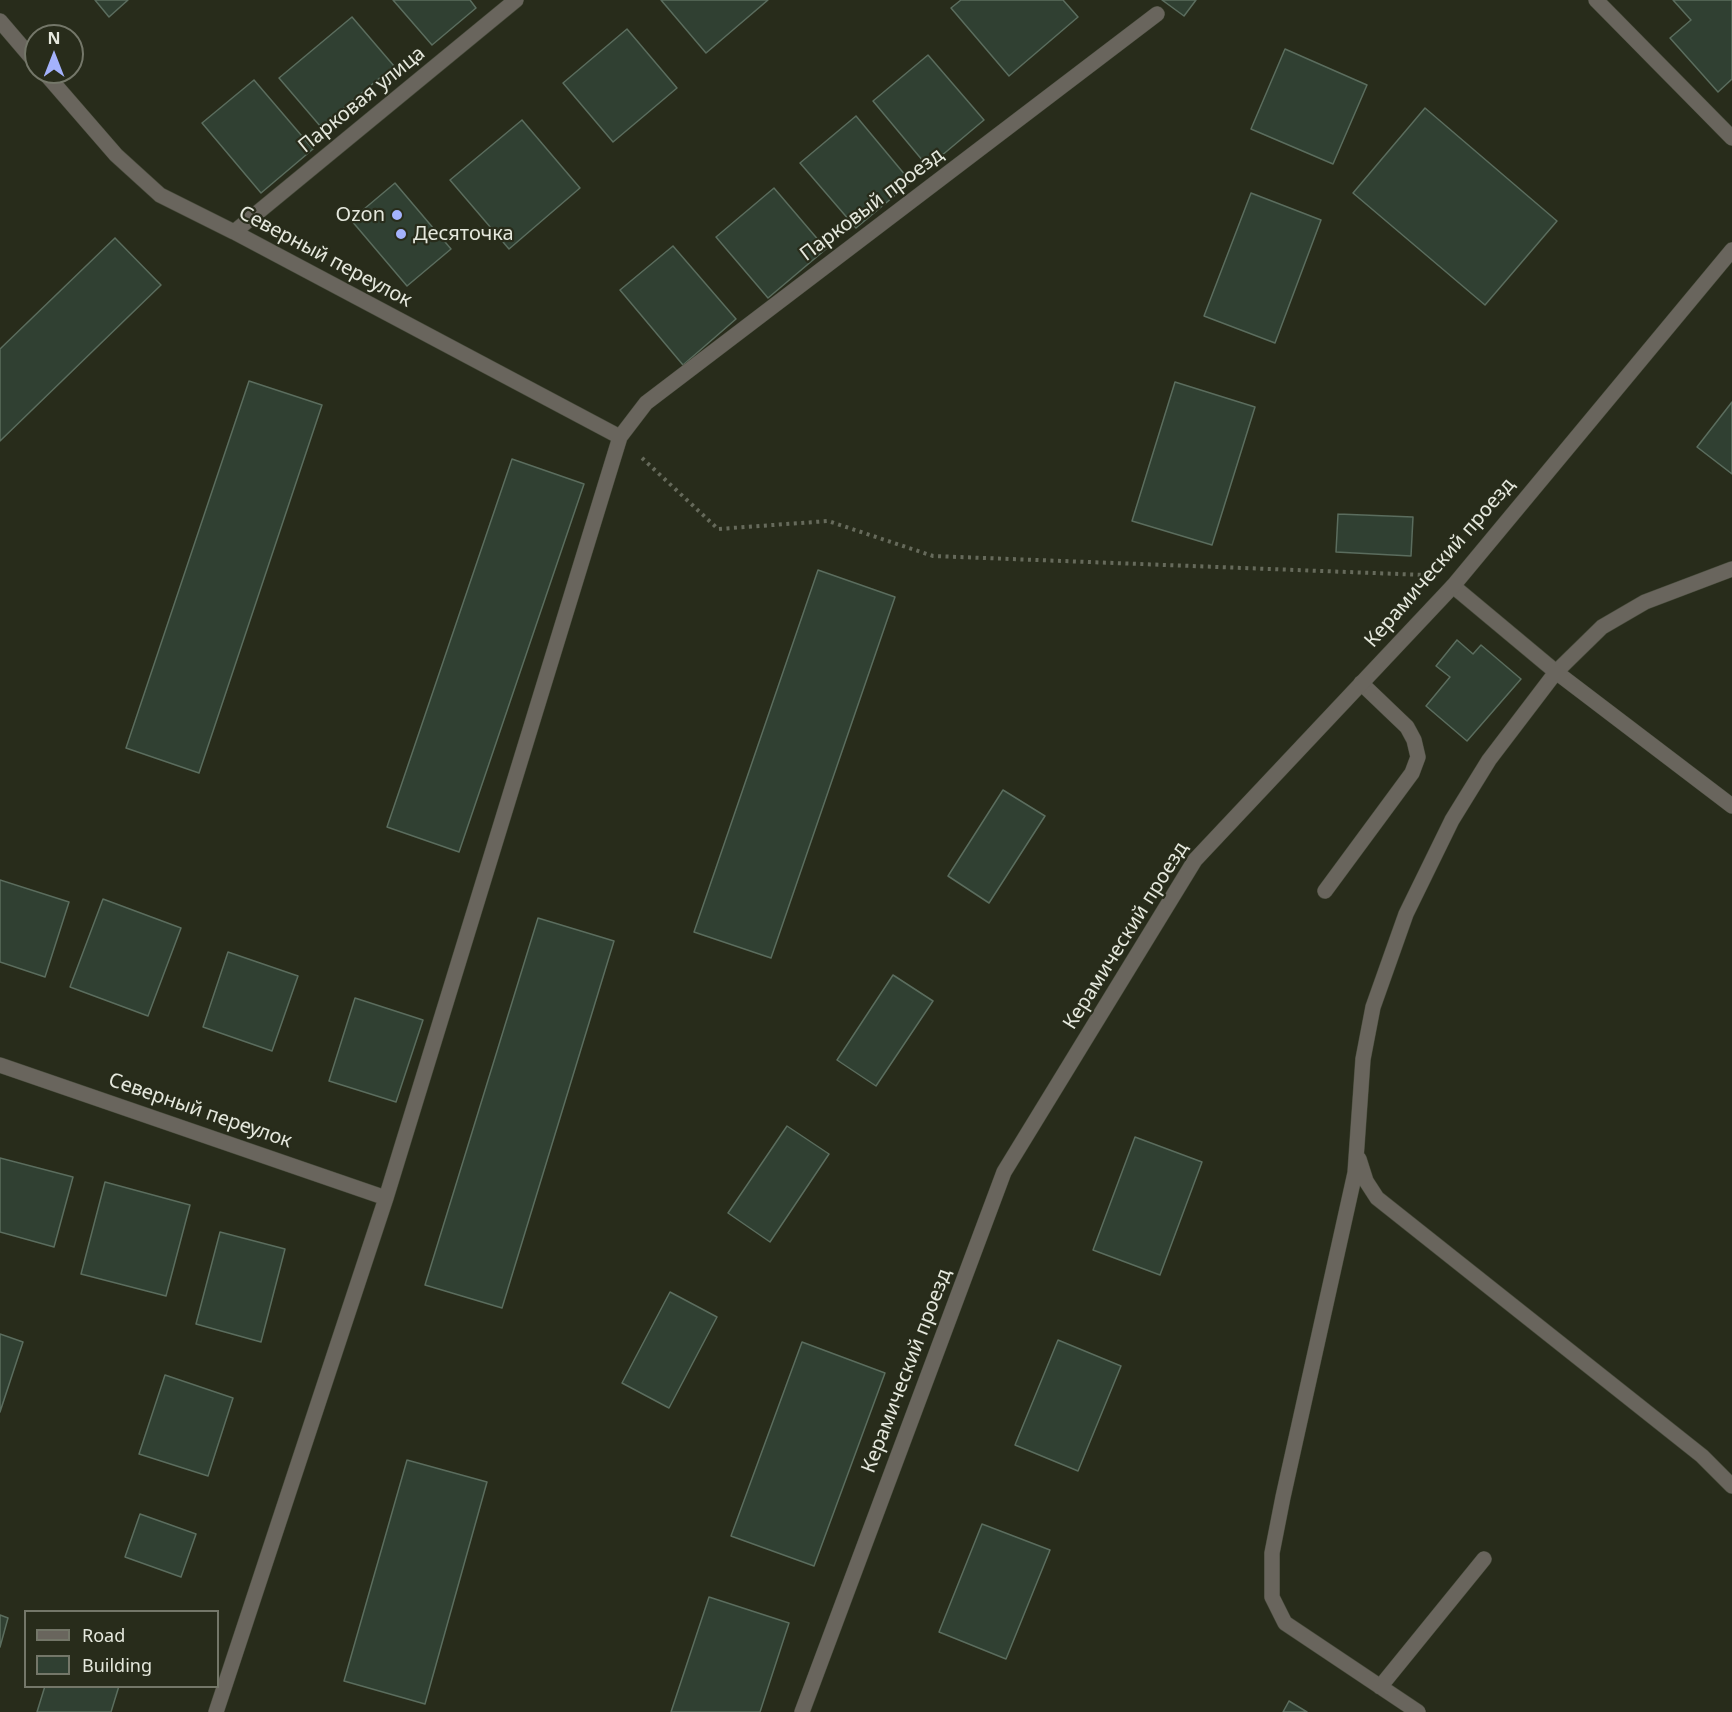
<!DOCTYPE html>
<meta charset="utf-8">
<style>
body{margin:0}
#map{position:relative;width:1732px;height:1712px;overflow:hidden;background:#282c1b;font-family:"Noto Sans",sans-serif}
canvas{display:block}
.legend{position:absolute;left:24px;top:1610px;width:195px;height:78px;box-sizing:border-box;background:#282c1b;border:2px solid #747769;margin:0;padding:8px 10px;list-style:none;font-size:18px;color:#e5e8dd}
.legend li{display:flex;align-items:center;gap:12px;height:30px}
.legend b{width:30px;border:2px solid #747769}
.north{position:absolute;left:24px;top:24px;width:60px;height:60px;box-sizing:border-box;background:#282c1b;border:2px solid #747769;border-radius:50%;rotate:0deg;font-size:16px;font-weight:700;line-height:24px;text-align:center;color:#e5e8dd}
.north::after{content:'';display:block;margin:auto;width:21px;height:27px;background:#a4b2fc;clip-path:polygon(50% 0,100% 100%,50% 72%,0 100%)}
</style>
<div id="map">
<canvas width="1732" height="1712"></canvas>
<ul class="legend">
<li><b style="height:8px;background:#69655d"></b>Road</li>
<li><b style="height:16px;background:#304032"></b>Building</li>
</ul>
<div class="north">N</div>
</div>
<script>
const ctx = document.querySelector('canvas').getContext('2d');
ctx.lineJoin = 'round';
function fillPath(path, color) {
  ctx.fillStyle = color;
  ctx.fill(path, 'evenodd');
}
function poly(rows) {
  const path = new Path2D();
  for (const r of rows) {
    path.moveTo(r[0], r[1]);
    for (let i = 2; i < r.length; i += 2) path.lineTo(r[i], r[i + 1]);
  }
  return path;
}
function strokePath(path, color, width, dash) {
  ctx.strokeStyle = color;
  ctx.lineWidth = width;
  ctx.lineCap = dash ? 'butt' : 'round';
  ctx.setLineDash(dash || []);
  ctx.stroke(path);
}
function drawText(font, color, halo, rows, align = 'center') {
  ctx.font = font + ' "Noto Sans",sans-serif';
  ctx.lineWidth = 4.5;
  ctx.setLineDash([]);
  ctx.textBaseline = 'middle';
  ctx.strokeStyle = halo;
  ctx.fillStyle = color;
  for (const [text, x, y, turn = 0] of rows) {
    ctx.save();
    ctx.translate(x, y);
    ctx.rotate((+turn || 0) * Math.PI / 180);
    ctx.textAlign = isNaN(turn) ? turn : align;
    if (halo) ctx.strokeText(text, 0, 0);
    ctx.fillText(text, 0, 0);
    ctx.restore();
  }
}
const building = poly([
 [95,0,128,0,109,17,95,0],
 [393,0,470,0,476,8,432,45,393,0],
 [661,0,768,0,706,53,661,0],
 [961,0,1063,0,1078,17,1009,76,951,8,961,0],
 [1162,0,1196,0,1184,16,1162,0],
 [1673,0,1732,0,1732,79,1718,92,1670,38,1691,20,1673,0],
 [352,17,394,66,321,127,279,78,352,17],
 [627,29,677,88,613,142,563,83,627,29],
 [1285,49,1367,85,1333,164,1251,129,1285,49],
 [928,55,984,120,928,167,873,101,928,55],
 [254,80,313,149,261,193,202,123,254,80],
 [1425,108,1557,221,1485,305,1353,193,1425,108],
 [856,116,911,182,856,228,800,163,856,116],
 [522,120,580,188,509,249,450,180,522,120],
 [395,183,451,249,407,286,351,220,395,183],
 [774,188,826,249,768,298,716,237,774,188],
 [1251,193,1321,220,1275,343,1204,316,1251,193],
 [115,238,161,285,0,441,0,349,115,238],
 [673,246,736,319,683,365,620,290,673,246],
 [249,381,322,405,199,773,126,748,249,381],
 [1175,382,1255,407,1212,545,1132,521,1175,382],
 [1732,402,1732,474,1697,447,1732,402],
 [512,459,584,484,459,852,387,827,512,459],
 [1338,514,1413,517,1411,556,1336,552,1338,514],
 [818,570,895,597,771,958,694,932,818,570],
 [1457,640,1473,654,1481,645,1521,679,1467,741,1426,706,1450,677,1436,666,1457,640],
 [1003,790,1045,816,989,903,948,876,1003,790],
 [0,880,69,902,45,977,0,962,0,880],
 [103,899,181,928,148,1016,70,987,103,899],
 [538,918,614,941,502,1308,425,1285,538,918],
 [228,952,298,976,272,1051,203,1027,228,952],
 [893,975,933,1001,876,1086,837,1060,893,975],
 [355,998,423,1020,396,1102,329,1081,355,998],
 [787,1126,829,1154,770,1242,728,1213,787,1126],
 [1135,1137,1202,1162,1160,1275,1093,1250,1135,1137],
 [0,1158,73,1177,54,1247,0,1232,0,1158],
 [105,1182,190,1205,166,1296,81,1274,105,1182],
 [220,1232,285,1249,261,1342,196,1324,220,1232],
 [670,1292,717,1317,669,1408,622,1383,670,1292],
 [0,1334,23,1342,0,1412,0,1334],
 [1058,1340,1121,1366,1078,1471,1015,1445,1058,1340],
 [802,1342,885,1373,814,1566,731,1536,802,1342],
 [165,1375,233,1398,208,1476,139,1454,165,1375],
 [407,1460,487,1482,425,1704,344,1681,407,1460],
 [140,1514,196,1534,181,1577,125,1557,140,1514],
 [982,1524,1050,1550,1006,1659,939,1632,982,1524],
 [709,1597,789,1623,760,1712,671,1712,709,1597],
 [0,1615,8,1618,0,1647,0,1615],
 [45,1686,119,1686,111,1712,37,1712,45,1686],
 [1289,1701,1307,1712,1283,1712,1289,1701]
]);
const path = poly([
 [642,458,718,529,828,521,933,556,1425,575]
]);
const lane = poly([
 [1596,0,1732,138],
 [1453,586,1556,672,1732,806],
 [1325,891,1412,773,1418,757,1414,740,1407,727,1361,683],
 [1359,1159,1366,1181,1377,1198,1702,1456,1732,1486],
 [1380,1687,1484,1559],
 [1418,1712,1285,1623,1272,1597,1272,1553,1283,1497,1355,1173,1363,1059,1373,1007,1406,914,1452,820,1489,760,1556,672,1602,627,1645,602,1732,569]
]);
const street = poly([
 [0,21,36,63],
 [44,72,116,155,160,195,234,232,620,437],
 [234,232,516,0],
 [0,1065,386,1198],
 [216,1712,386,1198,620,437,646,403,1157,14],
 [802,1712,1004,1172,1195,860,1453,586,1732,250]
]);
const markers = [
 [397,215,6,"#a4b2fc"],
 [401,234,6,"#a4b2fc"]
];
const streetNames = [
 ["Парковая улица",362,100,-39],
 ["Парковый проезд",872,205,-37],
 ["Северный переулок",325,257,28],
 ["Керамический проезд",1440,563,-49],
 ["Керамический проезд",1126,936,-58],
 ["Северный переулок",200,1111,19],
 ["Керамический проезд",907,1371,-69]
];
const poiNames = [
 ["Ozon",385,215],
 ["Десяточка",413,234,"left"]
];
fillPath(building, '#304032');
strokePath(building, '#5b6d5e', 1.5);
strokePath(lane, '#464a3a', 16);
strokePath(street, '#464a3a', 16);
strokePath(path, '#666a5b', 4, [3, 4.5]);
strokePath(lane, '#69655d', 15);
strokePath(street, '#69655d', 15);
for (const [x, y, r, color] of markers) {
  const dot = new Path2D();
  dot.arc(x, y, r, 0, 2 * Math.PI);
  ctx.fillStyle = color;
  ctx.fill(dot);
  strokePath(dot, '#282c1b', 2);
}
drawText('20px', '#e5e8dd', '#282c1b', streetNames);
drawText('20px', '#e5e8dd', '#282c1b', poiNames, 'right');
</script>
